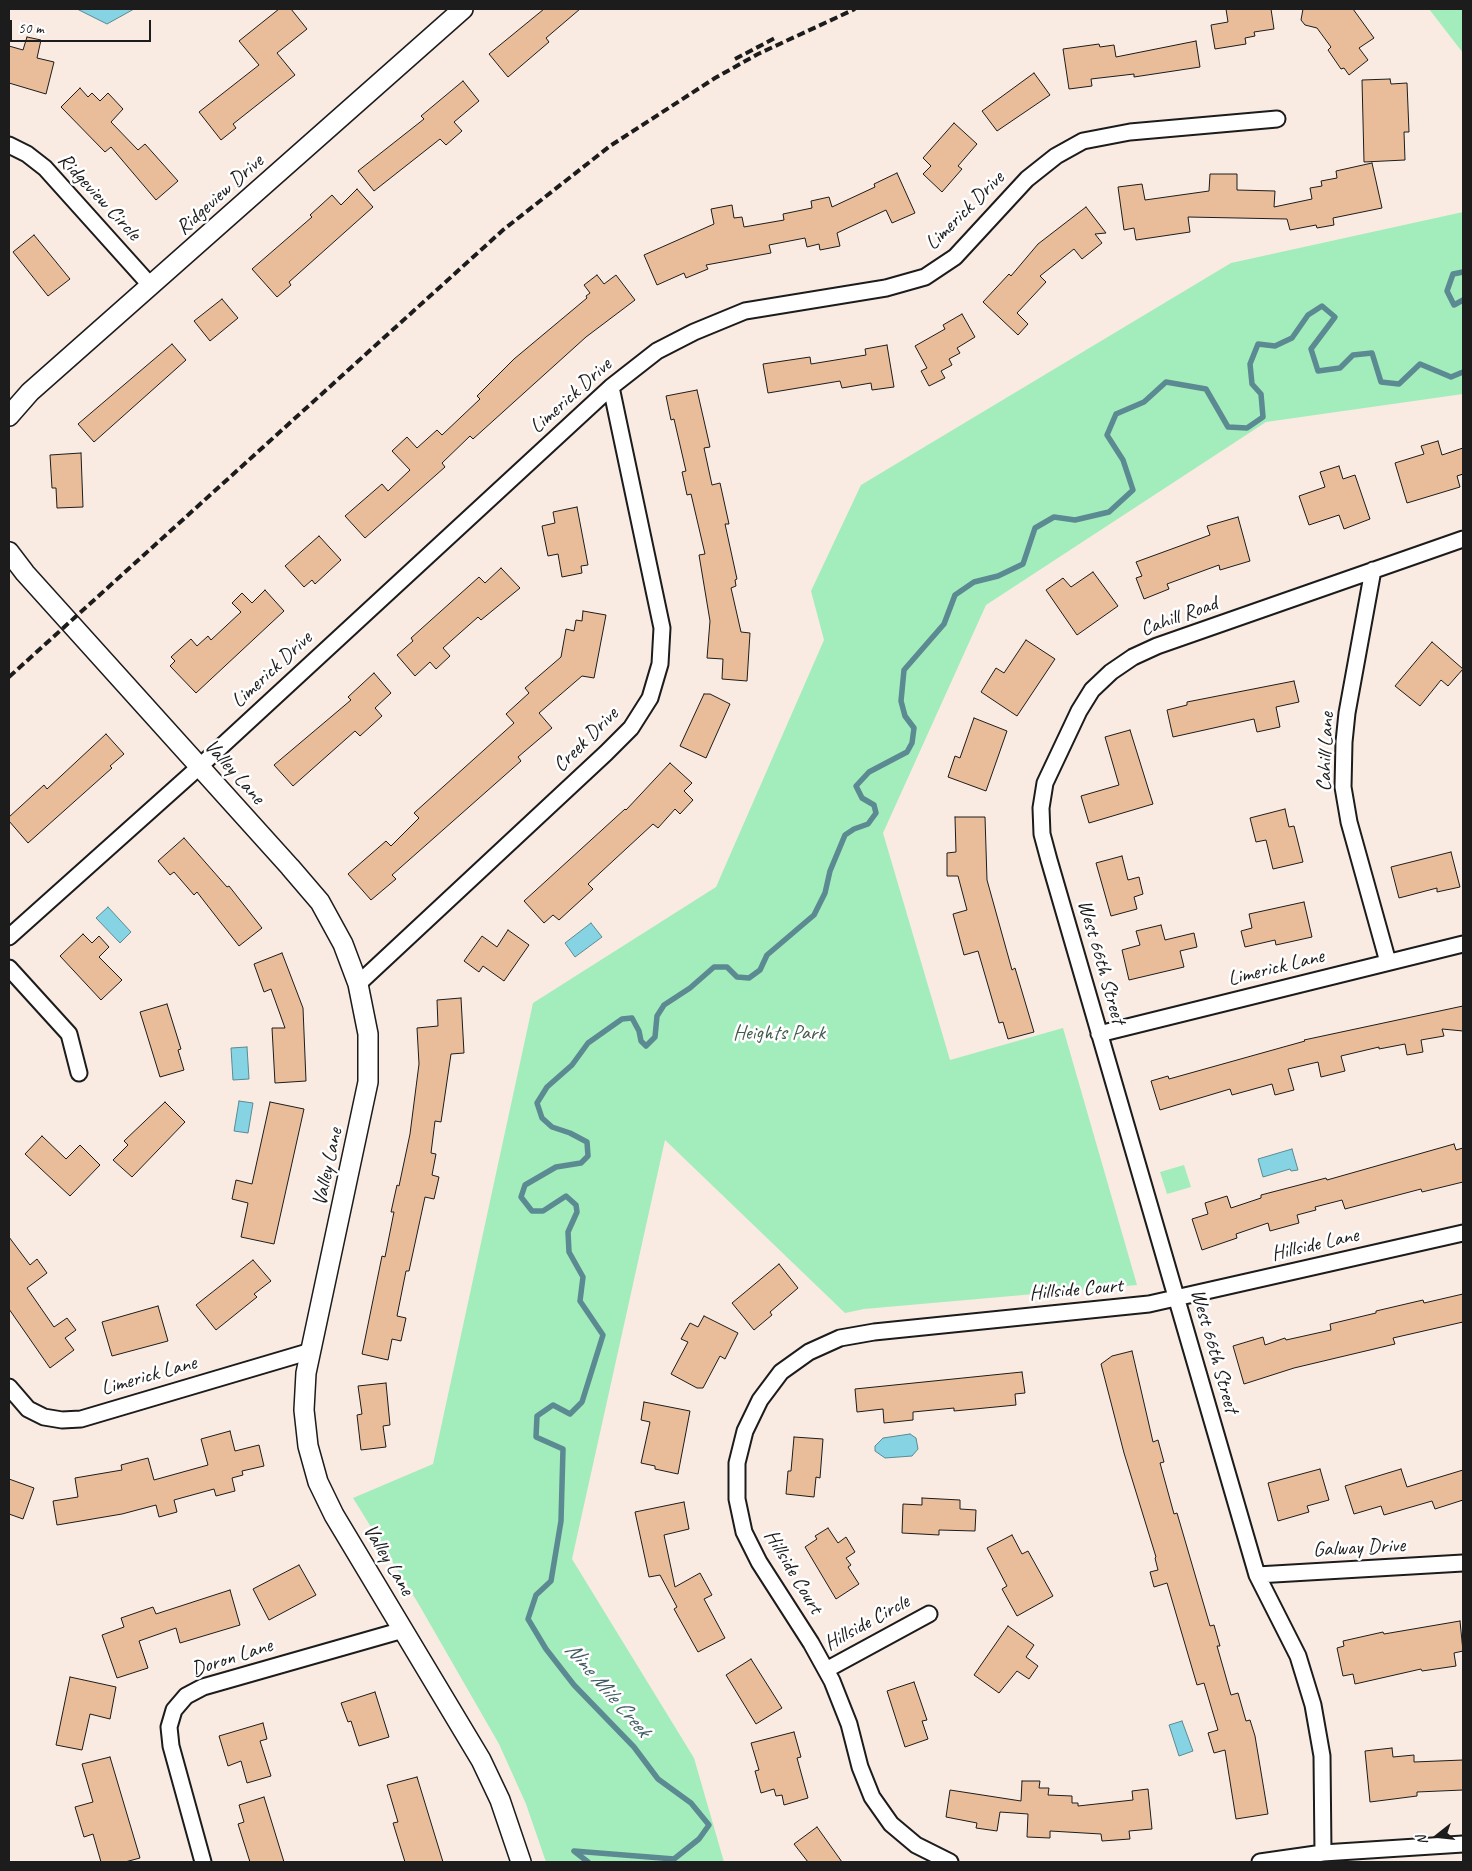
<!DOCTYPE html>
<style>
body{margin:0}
#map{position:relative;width:1472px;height:1871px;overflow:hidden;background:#f9ebe1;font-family:Caveat,sans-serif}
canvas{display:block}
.frame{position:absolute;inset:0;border:10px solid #1c1c1c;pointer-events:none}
.north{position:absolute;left:1412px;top:1811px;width:50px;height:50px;-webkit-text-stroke:4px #fff;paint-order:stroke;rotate:254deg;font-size:14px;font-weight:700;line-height:20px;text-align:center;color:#1c1c1c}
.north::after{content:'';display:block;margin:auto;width:18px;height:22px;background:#1c1c1c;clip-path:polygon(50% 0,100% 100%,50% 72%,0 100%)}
.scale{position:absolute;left:10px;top:20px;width:141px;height:22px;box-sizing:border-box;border:2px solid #1c1c1c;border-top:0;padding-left:6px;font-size:15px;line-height:18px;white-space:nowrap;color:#1c1c1c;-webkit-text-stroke:4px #fff;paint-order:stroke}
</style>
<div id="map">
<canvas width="1472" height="1871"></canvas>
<div class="frame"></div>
<div class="north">N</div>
<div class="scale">50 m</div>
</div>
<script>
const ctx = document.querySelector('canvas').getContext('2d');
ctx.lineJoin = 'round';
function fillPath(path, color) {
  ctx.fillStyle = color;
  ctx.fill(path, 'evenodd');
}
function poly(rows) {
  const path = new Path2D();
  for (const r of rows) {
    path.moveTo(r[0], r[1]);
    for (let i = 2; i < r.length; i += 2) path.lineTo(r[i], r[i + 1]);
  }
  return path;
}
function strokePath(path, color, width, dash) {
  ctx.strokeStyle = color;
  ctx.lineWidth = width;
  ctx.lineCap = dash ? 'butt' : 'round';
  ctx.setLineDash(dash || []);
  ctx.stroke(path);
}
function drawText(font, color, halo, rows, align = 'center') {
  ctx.font = font + ' Caveat,sans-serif';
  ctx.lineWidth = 5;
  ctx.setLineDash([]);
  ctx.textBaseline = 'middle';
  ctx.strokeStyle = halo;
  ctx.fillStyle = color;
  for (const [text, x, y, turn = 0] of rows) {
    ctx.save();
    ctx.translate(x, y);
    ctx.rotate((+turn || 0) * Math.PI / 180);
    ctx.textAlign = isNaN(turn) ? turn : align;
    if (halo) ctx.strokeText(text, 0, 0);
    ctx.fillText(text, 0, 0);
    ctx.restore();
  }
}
const green = poly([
 [1429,9,1463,9,1463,53],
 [1463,206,1463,394,1266,422,986,605,883,833,950,1060,1063,1028,1137,1285,864,1309,845,1313,665,1140,572,1559,694,1758,724,1862,546,1862,526,1804,499,1744,418,1603,353,1498,433,1464,533,1003,716,887,824,640,811,591,861,485,1231,263,1463,212],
 [1184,1165,1191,1187,1167,1194,1160,1172]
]);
const water = poly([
 [77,9,134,9,107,24,77,9],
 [108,907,131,932,120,943,96,918,108,907],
 [591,923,602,937,575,957,565,943,591,923],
 [247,1047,249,1079,233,1080,231,1048,247,1047],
 [239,1101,253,1103,248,1133,234,1131,239,1101],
 [1292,1149,1298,1170,1291,1171,1290,1169,1263,1177,1258,1159,1292,1149],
 [910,1434,916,1438,918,1449,912,1456,885,1458,875,1451,875,1446,883,1438,910,1434],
 [1182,1721,1193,1751,1179,1756,1169,1725,1182,1721]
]);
const stream = poly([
 [1463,272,1453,274,1447,291,1454,305,1463,300],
 [588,1862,574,1851,674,1859,699,1839,709,1825,691,1803,658,1779,634,1747,574,1685,546,1649,528,1619,536,1595,551,1581,561,1521,563,1449,536,1437,537,1416,553,1405,570,1414,582,1402,603,1335,580,1301,583,1277,569,1252,568,1232,577,1212,576,1205,566,1196,543,1211,532,1211,521,1197,525,1185,556,1167,581,1163,588,1156,587,1142,570,1133,552,1127,542,1118,537,1103,547,1087,572,1065,588,1043,622,1019,632,1018,639,1031,641,1041,646,1046,655,1037,657,1016,664,1005,690,988,714,967,727,967,737,977,749,978,760,970,767,955,814,915,825,893,830,871,845,835,854,829,868,824,876,813,874,805,862,798,856,786,869,772,907,752,912,743,914,728,905,716,901,701,904,670,944,624,955,595,974,582,998,576,1023,564,1035,528,1054,517,1075,520,1109,512,1133,490,1123,460,1107,435,1116,414,1144,402,1166,382,1206,389,1228,427,1247,428,1263,417,1261,394,1252,384,1250,364,1258,344,1275,346,1292,338,1308,315,1322,306,1335,317,1311,349,1318,371,1340,368,1353,355,1372,353,1381,382,1399,384,1420,364,1451,377,1463,372]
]);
const building = poly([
 [279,9,291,9,307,29,277,53,295,75,233,124,236,128,221,140,199,112,259,65,239,41,279,9],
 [544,9,580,9,546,38,549,42,508,77,489,54,544,9],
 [1226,9,1271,9,1274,29,1254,32,1255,36,1245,38,1246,44,1215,49,1211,25,1228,22,1226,9],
 [1303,9,1353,9,1374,38,1359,48,1368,60,1349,75,1344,68,1341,69,1328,50,1331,47,1317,28,1305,25,1301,20,1303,9],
 [27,37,41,40,37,58,54,62,46,94,9,83,9,46,23,50,27,37],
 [1196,41,1200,67,1134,77,1134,74,1091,79,1092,86,1069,89,1063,49,1099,44,1100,47,1114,45,1116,57,1196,41],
 [1034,73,1050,95,997,131,982,111,1034,73],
 [1390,79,1391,84,1407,83,1409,132,1404,132,1405,160,1364,162,1362,80,1390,79],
 [463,81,479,101,454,122,462,131,446,145,440,139,374,191,358,171,424,119,421,116,463,81],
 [80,88,88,97,92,93,100,101,108,93,123,109,111,122,138,150,145,144,178,181,156,200,111,147,105,152,61,107,80,88],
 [954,123,977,144,958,166,962,169,942,192,923,174,931,166,923,158,954,123],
 [1372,163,1382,208,1333,218,1334,225,1317,228,1316,225,1290,230,1287,219,1188,217,1190,232,1136,240,1134,228,1124,230,1118,187,1142,184,1145,200,1209,191,1210,174,1237,174,1237,190,1275,191,1274,207,1312,199,1310,188,1322,186,1321,181,1337,178,1336,171,1372,163],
 [897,173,915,213,892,223,886,210,837,233,840,246,820,250,819,244,807,247,805,238,769,245,771,253,706,265,708,269,686,278,684,273,657,285,644,255,714,224,711,209,732,205,734,218,742,217,744,227,784,220,783,214,812,208,811,201,829,197,832,207,875,187,874,184,897,173],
 [357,189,373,207,289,282,291,285,277,297,252,269,312,217,310,215,332,195,341,205,357,189],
 [1086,207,1106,233,1095,234,1102,243,1082,259,1074,249,1040,276,1046,282,1017,313,1028,324,1018,335,983,302,1009,274,1011,276,1038,244,1086,207],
 [34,235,70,279,48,296,13,252,34,235],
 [597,275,604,284,616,275,635,300,586,337,473,439,470,436,442,463,445,467,365,538,345,516,382,484,388,491,410,470,392,451,407,437,417,448,437,430,442,435,480,399,477,396,514,359,587,298,586,296,590,293,584,285,597,275],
 [222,299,238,318,210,341,194,321,222,299],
 [962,314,975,337,957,348,960,353,949,359,952,365,941,371,945,378,929,386,921,371,927,368,915,346,945,329,943,325,962,314],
 [172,344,186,360,94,442,78,424,172,344],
 [887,345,894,387,872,390,871,383,842,388,840,381,768,393,763,364,810,357,811,364,866,355,865,349,887,345],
 [697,390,710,447,704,448,712,485,720,483,729,524,725,524,737,579,735,580,736,586,731,588,741,632,750,633,747,681,722,679,723,659,707,658,710,621,699,555,705,554,691,494,687,495,682,472,686,471,674,419,671,420,666,396,697,390],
 [1438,441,1442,455,1463,448,1463,474,1457,476,1460,487,1407,503,1395,463,1424,454,1421,446,1438,441],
 [81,453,83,507,57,508,56,488,52,488,50,455,81,453],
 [1339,466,1343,479,1355,475,1370,519,1344,529,1339,515,1309,525,1299,496,1325,487,1320,472,1339,466],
 [577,507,588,565,581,566,582,573,562,577,558,554,548,556,542,526,555,523,553,512,577,507],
 [1238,517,1250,561,1220,570,1219,565,1167,584,1169,589,1144,599,1136,578,1142,576,1136,562,1210,535,1207,526,1238,517],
 [319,536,341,560,315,584,312,580,304,587,285,566,319,536],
 [501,568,520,588,481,620,478,617,443,648,450,656,436,669,430,662,415,676,397,655,413,641,411,638,479,577,485,583,501,568],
 [1093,572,1118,606,1077,635,1046,590,1063,578,1071,587,1093,572],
 [265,590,284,611,196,693,170,666,175,661,171,657,191,639,197,646,208,636,211,640,241,612,232,603,242,593,252,603,265,590],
 [583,611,606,615,594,678,582,676,539,713,552,728,518,757,521,761,392,875,396,879,371,900,348,874,386,841,391,846,419,818,414,813,514,723,506,714,529,693,525,688,561,657,566,629,574,631,576,620,582,621,583,611],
 [1026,640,1055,659,1017,716,981,692,996,668,1004,673,1026,640],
 [1432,642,1463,669,1448,686,1441,680,1420,706,1395,686,1432,642],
 [374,673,391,693,375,708,382,716,360,736,355,731,293,786,274,765,351,700,348,697,374,673],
 [1294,681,1299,702,1276,707,1280,727,1257,732,1254,719,1173,737,1167,710,1187,705,1187,702,1294,681],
 [704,694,710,694,730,704,706,758,680,746,704,694],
 [974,718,1007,731,986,791,948,777,955,756,960,758,974,718],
 [1130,730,1153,804,1089,823,1081,796,1119,785,1105,737,1130,730],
 [106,734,124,754,110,766,112,768,28,843,9,821,9,817,44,785,47,789,106,734],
 [670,763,692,783,684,791,693,800,680,814,675,809,658,828,653,824,588,884,593,889,559,920,553,915,544,923,524,901,625,809,626,810,670,763],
 [1285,809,1289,827,1294,826,1303,862,1273,869,1266,840,1256,842,1250,818,1285,809],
 [955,817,985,817,987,880,1012,970,1015,968,1034,1032,1008,1039,1003,1022,999,1023,978,951,964,955,953,914,967,910,958,876,947,876,947,853,956,852,955,817],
 [184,838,227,887,229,886,262,928,239,946,197,892,194,895,174,872,170,875,158,861,184,838],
 [1451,852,1460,887,1437,892,1437,888,1399,898,1391,867,1451,852],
 [1122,856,1128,880,1139,877,1143,894,1134,897,1137,909,1111,916,1096,863,1122,856],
 [1304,902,1312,937,1276,945,1275,940,1245,947,1241,931,1252,928,1249,914,1304,902],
 [1161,925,1165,940,1194,933,1197,947,1180,951,1184,967,1129,980,1122,950,1140,945,1136,931,1161,925],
 [508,930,529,945,504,981,483,966,479,972,464,961,482,936,497,947,508,930],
 [83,934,92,943,99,936,109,947,99,957,122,980,101,1000,60,956,83,934],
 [282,953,303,1008,306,1081,275,1083,272,1028,285,1028,271,989,264,992,254,964,282,953],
 [461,998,464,1053,451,1054,441,1122,435,1121,431,1153,436,1154,432,1175,439,1177,434,1199,425,1197,409,1271,406,1271,397,1316,406,1318,401,1341,392,1339,388,1360,362,1354,382,1256,385,1257,394,1212,391,1212,397,1185,399,1186,410,1134,419,1064,417,1028,438,1026,437,1000,461,998],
 [167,1004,181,1049,178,1050,184,1070,160,1077,140,1012,167,1004],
 [1463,1006,1463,1031,1442,1029,1444,1036,1421,1040,1423,1052,1407,1055,1405,1044,1379,1049,1379,1047,1341,1056,1345,1071,1321,1077,1318,1062,1288,1069,1294,1090,1275,1095,1272,1084,1232,1095,1230,1089,1160,1110,1151,1081,1168,1076,1169,1079,1305,1041,1304,1040,1463,1006],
 [165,1102,185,1122,132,1177,113,1160,128,1145,124,1141,165,1102],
 [270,1102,304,1109,274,1244,241,1237,248,1203,232,1199,236,1180,252,1184,270,1102],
 [42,1136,66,1159,80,1145,100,1165,70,1196,25,1154,42,1136],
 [1454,1144,1456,1150,1463,1148,1463,1182,1422,1192,1421,1189,1345,1209,1342,1200,1315,1207,1316,1210,1297,1215,1299,1223,1270,1231,1268,1223,1236,1234,1237,1238,1202,1250,1192,1219,1208,1214,1205,1203,1227,1196,1231,1208,1261,1198,1261,1195,1326,1178,1327,1180,1454,1144],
 [9,1237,30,1265,37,1259,47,1273,27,1288,54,1327,67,1318,76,1330,65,1338,74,1350,50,1368,9,1309,9,1237],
 [253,1260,271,1281,254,1294,257,1297,216,1330,196,1305,253,1260],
 [779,1264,798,1288,770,1312,772,1315,754,1330,732,1303,779,1264],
 [1463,1294,1463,1322,1393,1338,1395,1344,1294,1368,1244,1384,1233,1346,1263,1337,1265,1345,1285,1338,1286,1340,1331,1330,1330,1324,1376,1313,1376,1311,1423,1300,1424,1303,1463,1294],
 [158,1306,168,1341,112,1356,102,1322,158,1306],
 [704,1316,738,1333,725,1359,720,1356,703,1388,697,1388,671,1374,688,1342,681,1339,690,1323,698,1327,704,1316],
 [1132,1351,1153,1442,1158,1440,1164,1462,1160,1463,1174,1514,1177,1513,1210,1626,1214,1625,1220,1646,1217,1646,1231,1695,1238,1693,1246,1721,1250,1720,1255,1736,1268,1814,1236,1819,1225,1750,1214,1753,1208,1733,1218,1730,1204,1683,1197,1685,1167,1583,1154,1587,1150,1572,1158,1570,1155,1558,1156,1557,1124,1453,1101,1364,1112,1356,1132,1351],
 [1022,1372,1025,1393,1015,1394,1016,1405,954,1411,954,1408,913,1412,913,1420,884,1423,883,1409,857,1412,855,1389,1022,1372],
 [386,1383,390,1425,383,1426,386,1447,361,1450,357,1415,362,1414,358,1386,386,1383],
 [644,1402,690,1411,678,1474,655,1469,655,1466,641,1463,650,1422,641,1420,644,1402],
 [230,1431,235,1451,259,1445,264,1466,242,1471,243,1475,232,1478,235,1491,216,1496,214,1489,174,1500,177,1512,159,1517,156,1505,122,1514,57,1525,53,1501,78,1497,75,1478,122,1470,121,1465,148,1458,154,1480,208,1465,201,1439,230,1431],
 [794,1437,823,1439,820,1478,816,1477,814,1497,786,1494,788,1471,791,1471,794,1437],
 [1320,1469,1329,1500,1307,1506,1309,1512,1278,1521,1268,1483,1320,1469],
 [1401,1469,1407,1487,1463,1470,1463,1500,1435,1509,1432,1501,1384,1515,1381,1506,1354,1514,1345,1486,1401,1469],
 [9,1479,34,1488,23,1519,9,1514,9,1479],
 [922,1498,960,1500,960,1509,976,1510,975,1531,939,1530,939,1535,902,1533,903,1504,922,1505,922,1498],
 [684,1502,689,1529,664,1535,675,1587,700,1573,712,1595,704,1599,725,1638,698,1652,674,1609,677,1607,660,1575,649,1577,635,1512,684,1502],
 [828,1528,838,1543,846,1537,855,1552,846,1558,851,1565,848,1567,859,1584,836,1599,805,1547,817,1539,815,1536,828,1528],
 [1012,1535,1022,1554,1028,1551,1053,1596,1017,1616,1002,1589,1007,1586,987,1548,1012,1535],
 [299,1565,316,1595,269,1620,253,1589,299,1565],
 [230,1590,240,1625,180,1643,176,1628,139,1641,148,1668,117,1678,102,1635,124,1627,121,1618,153,1607,156,1614,230,1590],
 [1460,1621,1463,1651,1454,1653,1456,1666,1422,1671,1421,1669,1355,1684,1353,1674,1343,1676,1337,1648,1344,1646,1343,1641,1383,1632,1384,1634,1460,1621],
 [1008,1626,1034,1645,1026,1657,1038,1666,1029,1679,1017,1671,999,1693,974,1675,1008,1626],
 [751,1659,782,1708,756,1724,726,1675,751,1659],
 [70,1677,116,1687,110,1719,90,1714,82,1750,56,1745,70,1677],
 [914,1682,927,1720,922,1721,928,1739,905,1747,887,1691,914,1682],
 [375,1692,389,1737,359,1746,351,1721,348,1722,341,1703,375,1692],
 [263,1723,267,1739,260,1741,271,1776,247,1783,241,1761,228,1766,219,1736,263,1723],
 [794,1732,801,1757,797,1758,808,1798,784,1805,782,1795,776,1796,774,1789,761,1793,755,1771,759,1770,751,1743,794,1732],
 [1392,1748,1393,1757,1414,1755,1414,1762,1463,1760,1463,1790,1417,1792,1417,1796,1370,1802,1365,1751,1392,1748],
 [110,1757,140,1858,125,1862,101,1862,93,1834,84,1837,75,1807,93,1802,82,1764,110,1757],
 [417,1777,443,1862,405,1862,393,1823,398,1822,387,1785,417,1777],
 [1022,1781,1040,1781,1039,1788,1049,1788,1048,1795,1072,1796,1072,1803,1078,1803,1078,1806,1133,1800,1132,1791,1148,1789,1152,1829,1129,1831,1130,1839,1102,1841,1101,1834,1050,1831,1050,1838,1027,1837,1028,1814,1000,1812,997,1831,976,1828,977,1823,946,1817,950,1790,1021,1801,1022,1781],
 [264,1797,284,1862,250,1862,238,1824,244,1822,239,1805,264,1797],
 [817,1827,842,1862,808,1862,794,1844,817,1827]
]);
const minor = poly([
 [9,145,27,154,45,168,151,286],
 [1373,570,1347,713,1344,742,1343,787,1349,822,1388,962],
 [9,937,199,767,611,387,657,351,694,332,745,311,886,288,925,277,955,257,1027,179,1056,156,1083,141,1130,132,1277,119],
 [9,968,69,1034,79,1073],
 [358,984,606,753,631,728,650,698,660,664,662,628,611,387],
 [1099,1034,1463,944],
 [9,1387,28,1409,44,1417,62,1420,81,1419,311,1351],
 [1257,1575,1463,1563],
 [826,1670,929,1614],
 [1323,1853,1322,1756,1313,1705,1298,1656,1257,1575,1049,860,1042,834,1041,808,1045,783,1079,711,1092,690,1111,672,1133,657,1157,646,1463,539],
 [203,1862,171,1746,169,1727,174,1710,186,1696,203,1687,403,1630],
 [950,1862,916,1845,891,1824,872,1797,860,1767,849,1724,832,1681,811,1643,759,1562,744,1532,737,1499,737,1463,745,1431,760,1400,781,1372,809,1352,840,1338,874,1332,1149,1304,1463,1233],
 [1260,1862,1323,1853,1463,1844]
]);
const tertiary = poly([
 [9,416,30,392,463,9],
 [9,552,25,573,290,867,320,902,343,944,358,984,368,1034,368,1082,306,1373,304,1410,308,1446,318,1482,334,1515,481,1760,500,1800,521,1862]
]);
const rail = poly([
 [735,59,777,37],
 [9,677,503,230,610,146,715,78,758,54,855,9]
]);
const streetNames = [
 ["Ridgeview Drive",220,195,-42],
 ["Ridgeview Circle",99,197,47],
 ["Limerick Drive",965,211,-45],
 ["Limerick Drive",571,396,-42],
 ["Cahill Road",1179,617,-20],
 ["Limerick Drive",272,670,-43],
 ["Creek Drive",586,740,-45],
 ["Cahill Lane",1326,752,-88],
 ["Valley Lane",234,772,48],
 ["West 66th Street",1101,962,74],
 ["Limerick Lane",1276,968,-14],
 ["Valley Lane",328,1167,-78],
 ["Hillside Lane",1315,1245,-13],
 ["Hillside Court",1076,1290,-5],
 ["West 66th Street",1214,1351,74],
 ["Limerick Lane",149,1376,-16],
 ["Galway Drive",1359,1548,-3],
 ["Valley Lane",388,1560,59],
 ["Hillside Court",793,1572,59],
 ["Hillside Circle",867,1623,-29],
 ["Doron Lane",232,1658,-18]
];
const parkNames = [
 ["Heights Park",779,1033]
];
const waterNames = [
 ["Nine Mile Creek",607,1690,49]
];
fillPath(green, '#a3edbc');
fillPath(water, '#85d3e3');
strokePath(water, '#5b8a93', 1);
strokePath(stream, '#5b8a93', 5.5);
fillPath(building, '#eabd9a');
strokePath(building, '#1c1c1c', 1);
strokePath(minor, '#1c1c1c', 19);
strokePath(tertiary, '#1c1c1c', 22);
strokePath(minor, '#fff', 15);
strokePath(tertiary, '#fff', 19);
strokePath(rail, '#1c1c1c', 4, [8, 4]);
drawText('21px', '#1c1c1c', '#fff', streetNames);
drawText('21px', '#445b4c', '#fff', parkNames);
drawText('italic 22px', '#415c62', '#fff', waterNames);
</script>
